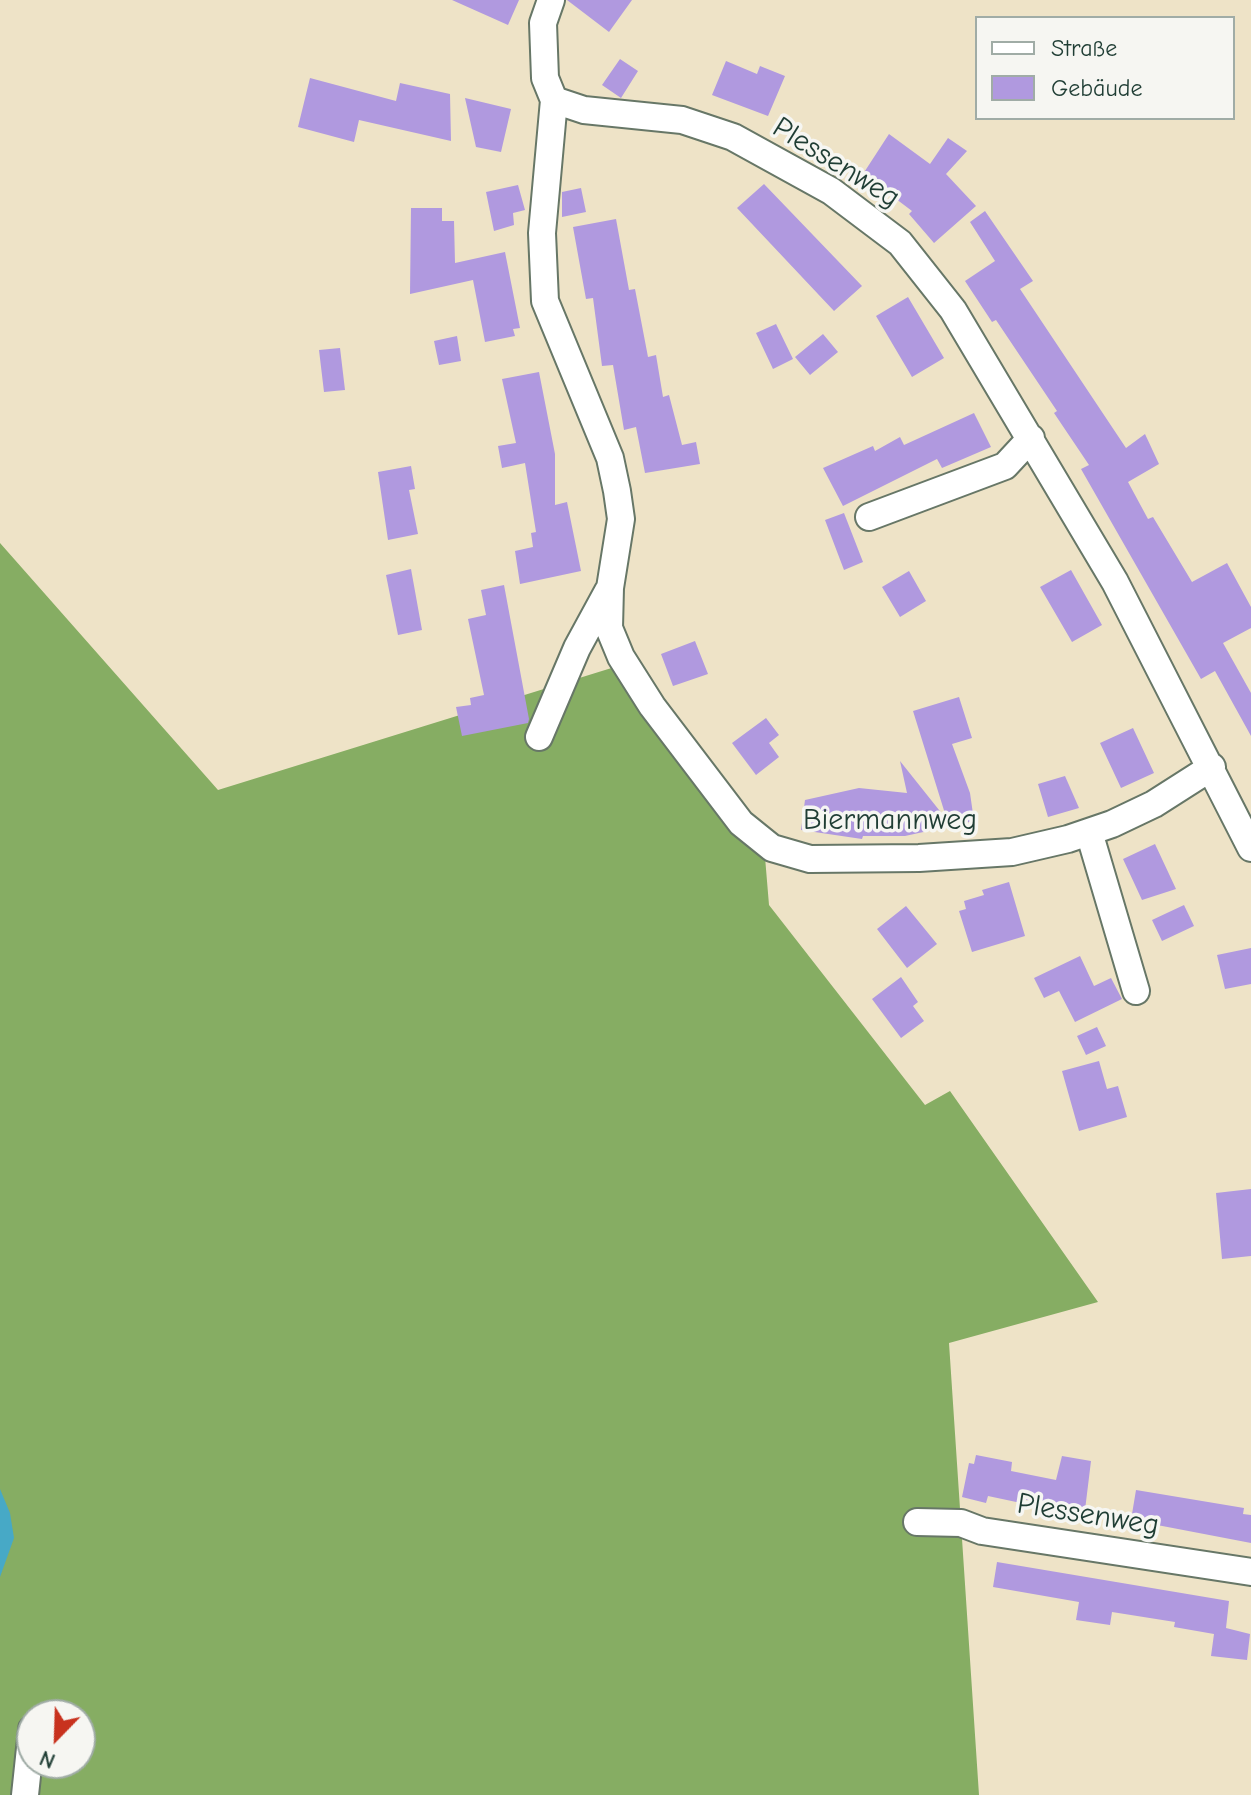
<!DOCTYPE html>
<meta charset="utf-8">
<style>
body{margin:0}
#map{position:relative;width:1251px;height:1795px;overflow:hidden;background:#eee3c7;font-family:"Comic Neue",sans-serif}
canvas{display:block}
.legend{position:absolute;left:975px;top:16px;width:260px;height:104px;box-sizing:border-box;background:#f6f6f2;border:2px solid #a0aca6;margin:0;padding:10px 14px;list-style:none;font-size:24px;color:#1f3d34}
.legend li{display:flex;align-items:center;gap:16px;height:40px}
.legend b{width:40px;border:2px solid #a0aca6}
.north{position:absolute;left:16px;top:1699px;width:80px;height:80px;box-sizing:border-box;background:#f6f6f2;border:2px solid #a0aca6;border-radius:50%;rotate:203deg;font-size:22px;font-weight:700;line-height:32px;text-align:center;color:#1f3d34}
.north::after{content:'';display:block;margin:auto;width:28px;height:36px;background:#c8321e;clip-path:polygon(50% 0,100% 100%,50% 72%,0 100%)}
</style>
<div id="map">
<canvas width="1251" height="1795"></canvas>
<ul class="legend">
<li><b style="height:10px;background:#fff"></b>Straße</li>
<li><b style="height:22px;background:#b099df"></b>Gebäude</li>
</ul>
<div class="north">N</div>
</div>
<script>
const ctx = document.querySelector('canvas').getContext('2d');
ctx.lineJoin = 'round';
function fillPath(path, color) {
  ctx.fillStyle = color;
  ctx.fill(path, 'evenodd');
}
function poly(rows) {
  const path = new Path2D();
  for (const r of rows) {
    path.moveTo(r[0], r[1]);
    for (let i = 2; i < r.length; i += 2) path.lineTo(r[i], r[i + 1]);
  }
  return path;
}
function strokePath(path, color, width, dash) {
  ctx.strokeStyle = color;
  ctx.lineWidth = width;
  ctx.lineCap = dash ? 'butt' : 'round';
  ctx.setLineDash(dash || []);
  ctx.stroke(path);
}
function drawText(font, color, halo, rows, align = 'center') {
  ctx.font = font + ' "Comic Neue",sans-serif';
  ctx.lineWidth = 7;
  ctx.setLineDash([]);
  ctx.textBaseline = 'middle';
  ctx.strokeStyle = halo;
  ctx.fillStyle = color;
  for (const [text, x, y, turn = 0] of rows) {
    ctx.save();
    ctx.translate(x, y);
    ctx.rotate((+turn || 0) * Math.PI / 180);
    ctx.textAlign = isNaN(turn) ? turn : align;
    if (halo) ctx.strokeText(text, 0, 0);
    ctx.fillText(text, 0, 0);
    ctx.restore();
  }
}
const forest = poly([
 [0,543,218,790,618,666,765,857,769,905,925,1105,950,1091,1098,1302,949,1343,979,1795,0,1795],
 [32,1715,80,1715,80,1763,32,1763]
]);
const water = poly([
 [0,1489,10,1513,14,1538,0,1577]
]);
const building = poly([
 [452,0,519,0,508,25],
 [567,0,632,0,609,32],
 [620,59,638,71,621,98,602,85],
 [726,61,757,74,760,66,785,76,768,116,712,95],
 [310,78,396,101,400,83,450,94,451,141,359,120,354,142,298,127],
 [465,98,511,109,501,152,476,147],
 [889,134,930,164,948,138,967,151,946,174,976,206,934,243,909,214,912,211,863,174],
 [764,184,862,286,834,311,737,208],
 [518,185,525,210,513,213,514,225,494,231,486,192],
 [581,188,586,212,562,217,562,192],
 [411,208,442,208,442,221,454,221,455,263,505,252,520,328,513,329,515,336,485,342,473,280,410,294],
 [985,211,1033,281,1020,289,1126,448,1145,434,1159,464,1128,482,1148,519,1153,517,1192,582,1227,563,1251,607,1251,628,1223,643,1251,693,1251,736,1215,671,1201,679,1081,469,1089,465,1054,413,1057,411,996,320,992,322,965,281,995,261,970,222],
 [616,219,629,290,635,289,648,357,656,355,663,397,669,395,682,445,696,442,700,464,645,473,636,427,624,430,613,365,602,366,593,298,586,299,573,227],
 [908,297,944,358,912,377,876,316],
 [776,324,793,359,773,369,756,333],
 [823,334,838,352,810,375,795,357],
 [457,336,461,361,439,365,434,341],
 [340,348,345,390,324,392,319,350],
 [539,372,555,454,555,505,567,502,581,571,520,584,515,551,533,547,531,533,536,532,525,463,502,468,498,446,516,443,502,379],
 [974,413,991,447,942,468,937,459,843,506,823,468,873,446,875,451,900,437,904,445],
 [411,466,415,489,409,490,418,534,388,540,378,472],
 [844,513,863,562,844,570,825,520],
 [411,569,422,630,398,635,386,575],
 [1071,570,1102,625,1072,642,1040,587],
 [909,571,926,601,900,617,882,587],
 [504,585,529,719,528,723,462,736,456,707,471,705,470,698,484,695,468,619,486,615,481,590],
 [695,641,708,674,673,686,661,654],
 [959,697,972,738,952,744,970,793,974,821,905,836,863,836,862,839,801,830,805,800,859,788,907,793,900,761,947,820,913,711],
 [766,718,779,735,769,743,779,757,756,775,732,743],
 [1133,728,1154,773,1121,788,1100,743],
 [1065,776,1079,808,1048,817,1038,784],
 [1155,844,1176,889,1142,900,1123,859],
 [1009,882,1025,936,972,952,959,911,966,909,964,901,984,895,982,890],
 [1184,905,1194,926,1162,941,1152,920],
 [906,906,937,944,907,968,877,929],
 [1251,948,1251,984,1225,989,1217,955],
 [1080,956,1094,986,1111,978,1122,999,1075,1022,1059,991,1044,998,1034,978],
 [901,977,918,1002,913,1006,924,1021,901,1038,872,999],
 [1097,1027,1106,1046,1086,1055,1077,1036],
 [1099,1061,1107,1089,1118,1086,1127,1117,1079,1131,1062,1071],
 [1251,1189,1251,1256,1222,1259,1216,1193],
 [976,1455,1012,1462,1011,1471,1056,1480,1062,1456,1091,1461,1085,1510,1021,1499,1021,1503,988,1496,986,1503,962,1497,969,1463,974,1464],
 [1136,1490,1244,1508,1243,1514,1251,1515,1251,1543,1131,1520],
 [997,1562,1229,1601,1226,1628,1250,1634,1247,1660,1211,1656,1214,1634,1174,1627,1175,1622,1112,1612,1110,1625,1076,1620,1079,1602,993,1587]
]);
const minor = poly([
 [551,0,543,23,545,78,554,100,542,233,545,301,610,458,617,491,621,519,610,588,609,628,621,657,652,706,741,823,772,848,810,859,919,858,1012,852,1068,839,1112,824,1154,804,1212,767],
 [554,100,584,110,682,120,733,137,831,191,900,243,953,310,1115,582,1251,848],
 [869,517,1005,466,1031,438],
 [539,737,577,648,608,591],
 [1089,832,1136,991],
 [917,1522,961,1523,982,1531,1251,1572],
 [25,1795,32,1729]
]);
const streetNames = [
 ["Plessenweg",836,163,32],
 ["Biermannweg",890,821],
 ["Plessenweg",1088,1515,9]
];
fillPath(forest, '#86ad63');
fillPath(water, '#47a9c6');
fillPath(building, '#b099df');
strokePath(minor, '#677767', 30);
strokePath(minor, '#fff', 26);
drawText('30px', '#1f3d34', '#f6f6f2', streetNames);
</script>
